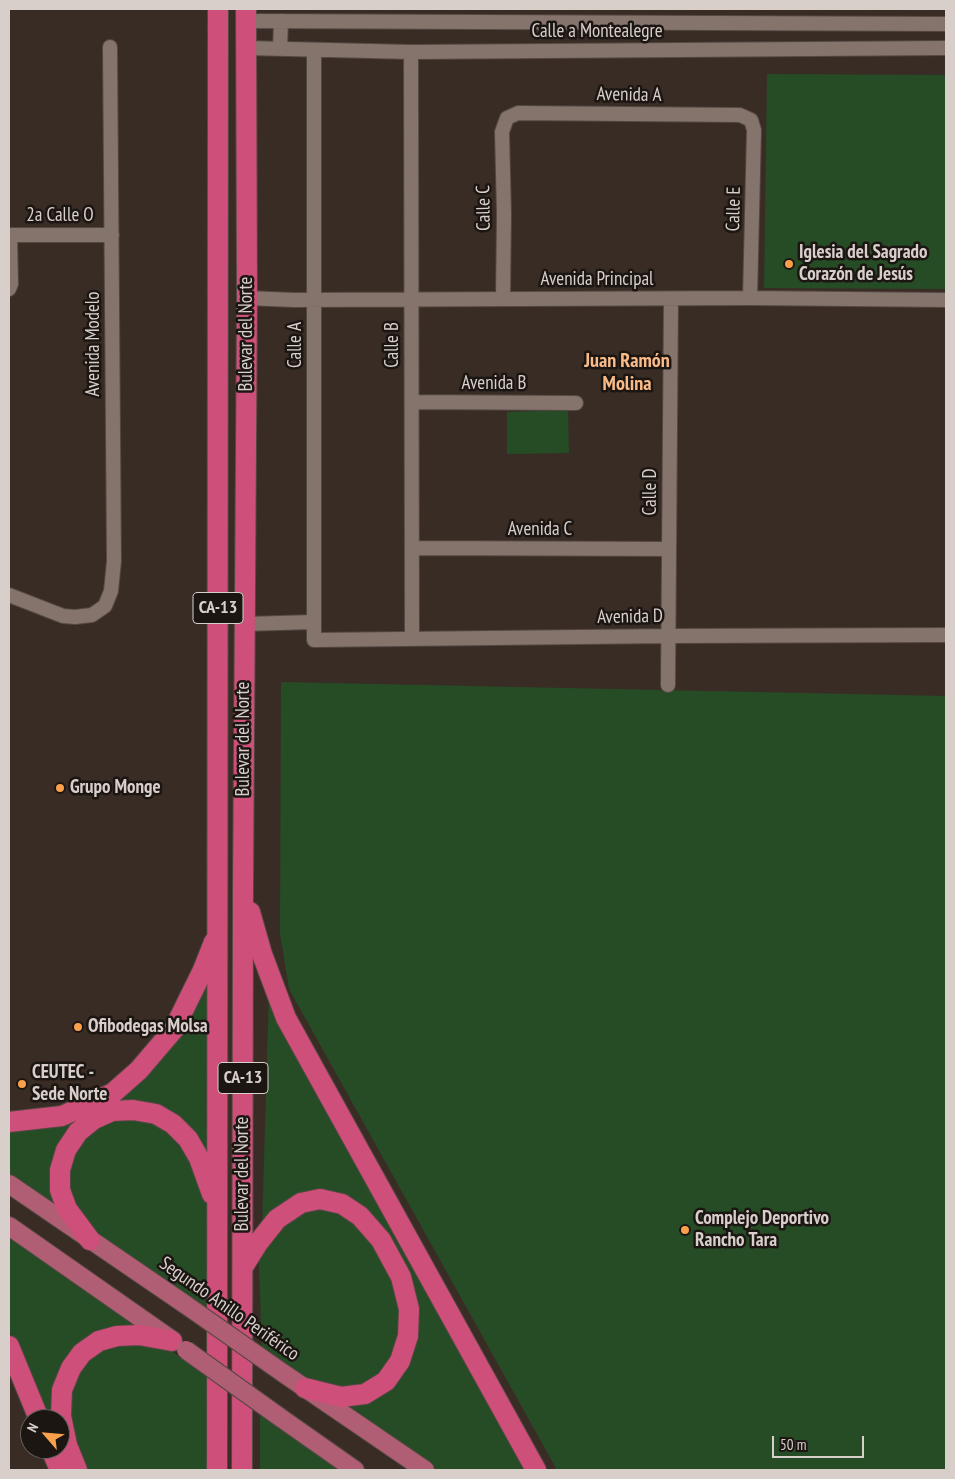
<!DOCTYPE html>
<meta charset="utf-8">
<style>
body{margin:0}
#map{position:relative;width:955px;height:1479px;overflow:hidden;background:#392c25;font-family:"PT Sans Narrow",sans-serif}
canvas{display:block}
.frame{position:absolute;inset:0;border:10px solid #d8cfcb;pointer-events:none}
.north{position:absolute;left:20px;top:1409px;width:50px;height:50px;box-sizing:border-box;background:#1c1613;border:1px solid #67605d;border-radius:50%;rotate:297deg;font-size:14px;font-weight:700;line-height:20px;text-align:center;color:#d8cfcb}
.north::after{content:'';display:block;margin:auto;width:18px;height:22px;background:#f9a04d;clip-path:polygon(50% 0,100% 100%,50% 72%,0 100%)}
.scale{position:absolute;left:772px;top:1436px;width:92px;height:22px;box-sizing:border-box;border:2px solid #d8cfcb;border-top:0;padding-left:6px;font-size:15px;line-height:18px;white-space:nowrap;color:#d8cfcb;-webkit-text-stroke:4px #1c1613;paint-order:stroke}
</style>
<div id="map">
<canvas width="955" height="1479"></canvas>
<div class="frame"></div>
<div class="north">N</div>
<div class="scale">50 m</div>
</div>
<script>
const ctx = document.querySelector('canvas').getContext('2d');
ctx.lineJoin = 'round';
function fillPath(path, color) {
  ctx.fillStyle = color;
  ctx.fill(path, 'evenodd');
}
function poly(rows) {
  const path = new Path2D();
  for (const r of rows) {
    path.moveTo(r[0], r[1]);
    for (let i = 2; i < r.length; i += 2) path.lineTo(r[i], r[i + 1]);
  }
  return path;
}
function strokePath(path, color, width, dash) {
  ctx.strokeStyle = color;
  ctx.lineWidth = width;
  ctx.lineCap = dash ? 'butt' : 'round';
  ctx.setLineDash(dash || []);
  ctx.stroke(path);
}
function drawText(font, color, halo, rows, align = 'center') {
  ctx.font = font + ' "PT Sans Narrow",sans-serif';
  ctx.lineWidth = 5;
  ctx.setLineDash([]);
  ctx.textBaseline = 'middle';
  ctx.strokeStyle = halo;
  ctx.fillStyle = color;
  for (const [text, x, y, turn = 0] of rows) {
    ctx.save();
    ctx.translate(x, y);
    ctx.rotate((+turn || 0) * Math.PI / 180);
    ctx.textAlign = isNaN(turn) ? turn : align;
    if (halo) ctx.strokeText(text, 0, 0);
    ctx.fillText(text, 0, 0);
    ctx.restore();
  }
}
const green = poly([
 [767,74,946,75,946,289,764,288],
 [568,410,569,453,507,454,507,412],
 [281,682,946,696,946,1470,557,1470,289,989,280,933],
 [209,965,209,1170,143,1106,66,1141,63,1213,9,1174,9,1126,122,1093],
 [269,991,533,1470,435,1470,333,1401,401,1370,407,1275,323,1194,262,1229],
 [111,1116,153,1119,187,1149,208,1201,207,1313,92,1235,71,1204,65,1171,73,1149],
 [304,1209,339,1210,376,1245,395,1281,403,1310,394,1359,380,1377,364,1387,341,1391,313,1385,262,1350,258,1243],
 [9,1236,143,1331,93,1338,57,1419,44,1419,9,1330],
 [115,1343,165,1346,206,1377,207,1468,206,1470,84,1470,68,1415,76,1371,88,1357],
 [260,1415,340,1470,260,1470]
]);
const minor = poly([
 [247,21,946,24],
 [247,48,411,52,946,48],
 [280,49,281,21],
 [314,51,314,640,668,636,946,635],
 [411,52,412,638],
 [9,235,112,235],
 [9,289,11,284,10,235],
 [247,298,294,300,750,298,946,300],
 [503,299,504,214,502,132,507,118,518,113,740,115,751,120,754,130,750,298],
 [412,402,576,403],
 [412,548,669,549],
 [9,595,63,616,75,617,92,615,105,606,111,591,114,561,110,47],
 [245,624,314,622],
 [668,685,671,299]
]);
const major = poly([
 [9,1184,186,1305],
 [9,1226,172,1340],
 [283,1373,425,1470],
 [281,1418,355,1470]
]);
const highway = poly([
 [250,912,262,954,286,1018,536,1470],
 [9,1122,62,1116,113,1093,139,1070,174,1029,203,970,214,942],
 [90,1240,67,1209,60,1190,60,1170,66,1150,78,1132,94,1119,112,1111,133,1110,156,1114,173,1124,188,1139,199,1158,212,1194],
 [243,1267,258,1243,277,1219,301,1203,320,1199,342,1204,360,1216,381,1240,401,1277,409,1309,408,1336,400,1361,386,1381,365,1394,341,1397,305,1388],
 [9,1346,39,1419],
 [51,1449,60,1470],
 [77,1470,67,1445,61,1416,62,1390,71,1368,82,1353,99,1341,117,1336,139,1335,172,1341],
 [217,1470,218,9],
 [242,1470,243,889,247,298,246,9]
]);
const majorBridge = poly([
 [186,1305,283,1373],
 [186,1350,281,1418]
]);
const markers = [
 [789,264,5,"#f9a04d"],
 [60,788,5,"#f9a04d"],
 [78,1027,5,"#f9a04d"],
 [22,1084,5,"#f9a04d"],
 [685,1230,5,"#f9a04d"]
];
const shields = [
 [218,608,50],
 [243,1078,50]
];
const shieldNames = [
 ["CA-13",218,608],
 ["CA-13",243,1078]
];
const streetNames = [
 ["Calle a Montealegre",597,32],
 ["Avenida A",629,95,1],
 ["Calle C",484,208,-91],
 ["Calle E",734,209,-89],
 ["2a Calle O",60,216],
 ["Avenida Principal",597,280],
 ["Bulevar del Norte",247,334,-90],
 ["Avenida Modelo",94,344,-90],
 ["Calle A",296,345,-90],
 ["Calle B",393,345,-90],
 ["Avenida B",494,384],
 ["Calle D",651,492,-90],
 ["Avenida C",540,530],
 ["Avenida D",630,617,-1],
 ["Bulevar del Norte",244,739,-90],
 ["Bulevar del Norte",243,1174,-90],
 ["Segundo Anillo Periférico",229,1309,35]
];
const poiNames = [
 ["Iglesia del Sagrado",799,253],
 ["Corazón de Jesús",799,275],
 ["Grupo Monge",70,788],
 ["Ofibodegas Molsa",88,1027],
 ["CEUTEC -",32,1073],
 ["Sede Norte",32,1095],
 ["Complejo Deportivo",695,1219],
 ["Rancho Tara",695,1241]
];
const neighbourhoodNames = [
 ["Juan Ramón",627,361],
 ["Molina",627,384]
];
fillPath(green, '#264c26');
strokePath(minor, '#544843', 16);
strokePath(major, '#544843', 20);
strokePath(highway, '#544843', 22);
strokePath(minor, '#84746c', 14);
strokePath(major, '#b05e74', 18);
strokePath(highway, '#ce4f79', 20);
strokePath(majorBridge, '#544843', 20, []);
strokePath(majorBridge, '#b05e74', 18);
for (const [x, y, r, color] of markers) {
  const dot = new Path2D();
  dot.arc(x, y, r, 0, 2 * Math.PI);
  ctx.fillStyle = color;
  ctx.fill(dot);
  strokePath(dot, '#1c1613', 2);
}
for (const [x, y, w] of shields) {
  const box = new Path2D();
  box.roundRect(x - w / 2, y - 15.5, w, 31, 4);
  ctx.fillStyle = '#1c1613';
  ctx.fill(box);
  strokePath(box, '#d8cfcb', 1);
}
drawText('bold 18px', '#d8cfcb', null, shieldNames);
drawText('19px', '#d8cfcb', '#1c1613', streetNames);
drawText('bold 19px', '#d8cfcb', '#1c1613', poiNames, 'left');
drawText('bold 20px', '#fabb87', '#1c1613', neighbourhoodNames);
</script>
